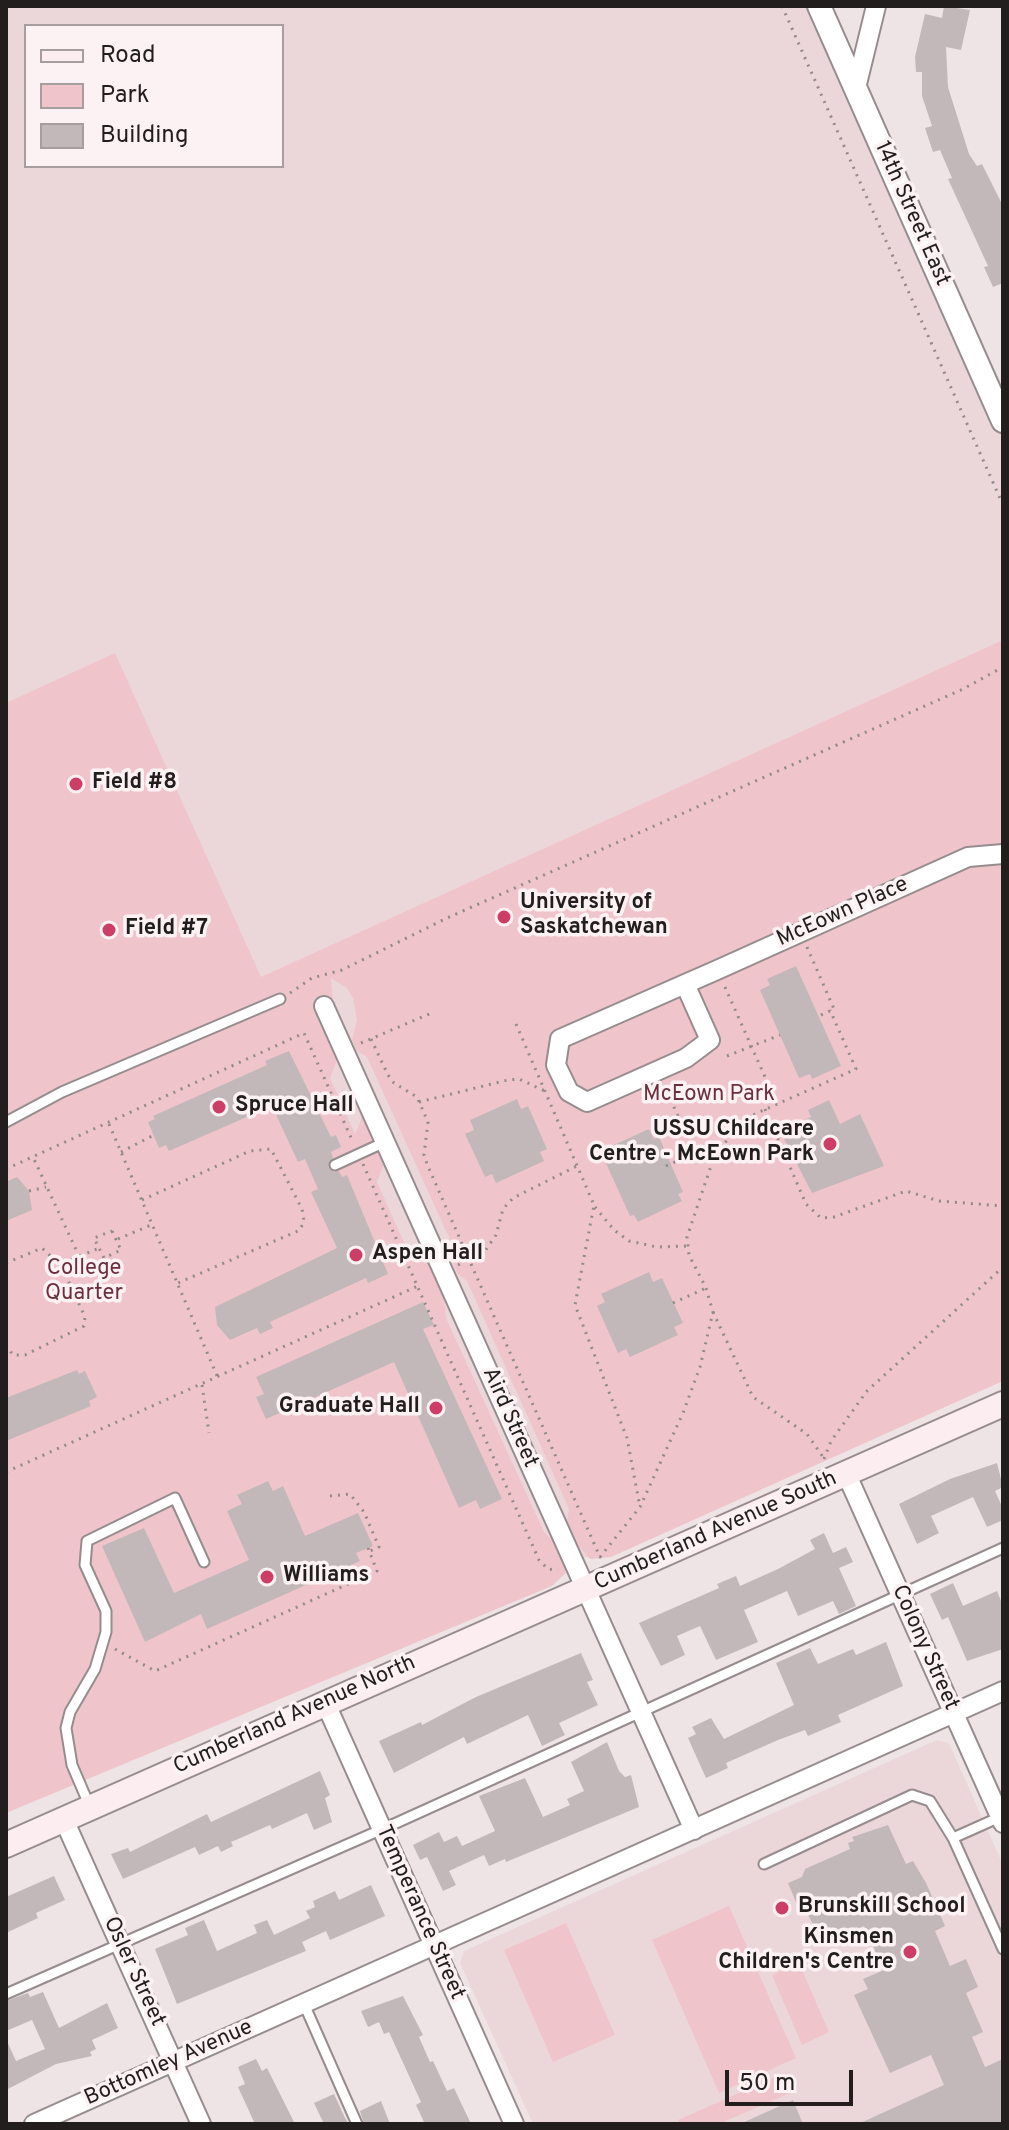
<!DOCTYPE html>
<style>
body{margin:0}
#map{position:relative;width:1009px;height:2130px;overflow:hidden;background:#efe4e5;font-family:Overpass,sans-serif}
canvas{display:block}
.frame{position:absolute;inset:0;border:8px solid #221e1e;pointer-events:none}
.legend{position:absolute;left:24px;top:24px;width:260px;height:144px;box-sizing:border-box;background:#fcf1f3;border:2px solid #a59d9e;margin:0;padding:10px 14px;list-style:none;font-size:24px;color:#221e1e}
.legend li{display:flex;align-items:center;gap:16px;height:40px}
.legend b{width:40px;border:2px solid #a59d9e}
.scale{position:absolute;left:725px;top:2070px;width:128px;height:36px;box-sizing:border-box;border:4px solid #221e1e;border-top:0;padding-left:10px;font-size:24px;line-height:28px;white-space:nowrap;color:#221e1e;-webkit-text-stroke:6px #fcf1f3;paint-order:stroke}
</style>
<div id="map">
<canvas width="1009" height="2130"></canvas>
<div class="frame"></div>
<ul class="legend">
<li><b style="height:10px;background:#fceef0"></b>Road</li>
<li><b style="height:22px;background:#efc5cb"></b>Park</li>
<li><b style="height:22px;background:#c2b8b9"></b>Building</li>
</ul>
<div class="scale">50 m</div>
</div>
<script>
const ctx = document.querySelector('canvas').getContext('2d');
ctx.lineJoin = 'round';
function fillPath(path, color) {
  ctx.fillStyle = color;
  ctx.fill(path, 'evenodd');
}
function poly(rows) {
  const path = new Path2D();
  for (const r of rows) {
    path.moveTo(r[0], r[1]);
    for (let i = 2; i < r.length; i += 2) path.lineTo(r[i], r[i + 1]);
  }
  return path;
}
function strokePath(path, color, width, dash) {
  ctx.strokeStyle = color;
  ctx.lineWidth = width;
  ctx.lineCap = dash ? 'butt' : 'round';
  ctx.setLineDash(dash || []);
  ctx.stroke(path);
}
function drawText(font, color, halo, rows, align = 'center') {
  ctx.font = font + ' Overpass,sans-serif';
  ctx.lineWidth = 7;
  ctx.setLineDash([]);
  ctx.textBaseline = 'middle';
  ctx.strokeStyle = halo;
  ctx.fillStyle = color;
  for (const [text, x, y, turn = 0] of rows) {
    ctx.save();
    ctx.translate(x, y);
    ctx.rotate((+turn || 0) * Math.PI / 180);
    ctx.textAlign = isNaN(turn) ? turn : align;
    if (halo) ctx.strokeText(text, 0, 0);
    ctx.fillText(text, 0, 0);
    ctx.restore();
  }
}
const built = poly([
 [6,6,819,6,1003,421,1003,1374,6,1813],
 [26,26,282,26,282,166,26,166],
 [937,1740,949,1743,1003,1865,1003,2124,533,2124,460,1963,464,1951]
]);
const green = poly([
 [1003,640,1003,1381,611,1557,590,1559,577,1544,567,1521,569,1509,467,1281,457,1273,450,1255,451,1242,367,1057,357,1051,352,1040,357,1020,353,998,347,988,331,978,338,1058,330,1078,355,1134,363,1115,385,1161,377,1182,410,1256,420,1240,443,1290,446,1318,544,1532,559,1546,566,1573,552,1586,6,1813,6,703,115,653,261,977],
 [729,1906,796,2058,719,2093,652,1940],
 [566,1923,615,2035,553,2062,504,1950],
 [799,1963,829,2032,802,2045,772,1975],
 [782,2074,790,2093,719,2124,680,2124,678,2120]
]);
const building = poly([
 [944,6,970,10,961,50,946,47,948,87,969,154,977,166,982,164,1003,206,1003,283,993,287,984,267,988,266,948,179,952,178,940,150,933,152,925,128,932,126,922,96,922,72,916,72,915,57,925,14,942,18],
 [796,966,841,1066,812,1079,810,1074,799,1078,760,990,770,985,767,979],
 [289,1051,331,1137,336,1135,341,1147,331,1152,333,1158,328,1167,334,1172,339,1171,342,1177,347,1175,388,1274,368,1283,366,1278,270,1322,273,1328,260,1334,257,1328,230,1340,217,1325,215,1307,337,1248,311,1192,318,1189,305,1159,298,1162,272,1106,169,1151,166,1145,159,1148,148,1122,155,1119,153,1116,267,1065,265,1061],
 [517,1099,521,1109,528,1106,547,1149,540,1152,544,1161,496,1183,492,1174,485,1177,465,1134,474,1130,470,1120],
 [829,1100,840,1124,860,1114,884,1166,812,1193,780,1131,811,1117,808,1110],
 [649,1129,654,1139,659,1137,683,1192,678,1194,682,1201,638,1222,634,1215,630,1216,605,1161,609,1159,605,1149],
 [17,1177,29,1191,32,1210,6,1221,6,1182],
 [649,1272,653,1282,662,1278,683,1323,674,1327,678,1335,630,1357,626,1349,618,1353,597,1306,605,1302,601,1294],
 [423,1302,434,1325,423,1329,502,1499,480,1509,476,1500,459,1508,394,1362,266,1419,256,1397,264,1394,256,1377],
 [77,1370,79,1374,85,1371,97,1397,89,1401,91,1406,6,1441,6,1398],
 [997,1463,1003,1487,995,1491,1003,1509,1003,1520,987,1527,973,1497,931,1516,939,1533,917,1544,899,1504,950,1479],
 [268,1481,273,1491,283,1486,305,1536,358,1513,373,1546,356,1553,360,1561,207,1629,201,1614,145,1642,102,1546,144,1528,174,1593,249,1560,227,1511,242,1504,237,1495],
 [824,1533,833,1553,846,1547,853,1562,839,1568,856,1606,839,1614,833,1601,798,1616,787,1591,744,1610,758,1642,716,1660,700,1626,677,1636,685,1655,661,1666,639,1623,719,1588,717,1584,736,1576,740,1586,778,1569,815,1549,810,1540],
 [953,1583,963,1606,997,1591,1003,1606,1003,1649,967,1661,948,1617,942,1620,930,1594],
 [886,1642,903,1686,838,1715,841,1722,808,1736,805,1730,778,1740,726,1763,728,1768,706,1778,688,1738,696,1734,692,1727,711,1718,724,1739,794,1705,776,1663,810,1648,818,1664,853,1649,856,1655],
 [581,1653,593,1680,587,1682,598,1705,559,1723,565,1735,542,1746,528,1715,467,1744,464,1737,394,1773,379,1741,421,1722,422,1725,476,1697],
 [607,1742,619,1771,625,1777,631,1775,639,1807,506,1862,505,1859,489,1866,484,1855,449,1871,456,1885,443,1891,427,1857,420,1860,413,1845,439,1832,444,1842,457,1836,462,1846,495,1831,479,1796,525,1778,543,1817,570,1805,567,1799,584,1791,571,1762],
 [320,1771,330,1795,325,1798,332,1822,314,1830,307,1813,272,1829,270,1825,231,1842,233,1846,221,1852,218,1846,199,1855,195,1847,123,1879,111,1854,128,1848,130,1852,207,1814,211,1822],
 [888,1825,906,1864,913,1861,926,1883,945,1926,935,1931,950,1966,966,1959,978,1987,966,1993,983,2032,972,2037,985,2067,1003,2059,1003,2124,858,2124,944,2085,931,2055,890,2073,854,1995,868,1989,863,1979,884,1970,864,1926,823,1944,803,1905,798,1907,788,1883,802,1877,805,1869,850,1849,848,1843,854,1841,852,1837],
 [54,1876,65,1900,36,1913,38,1918,6,1933,6,1897],
 [371,1885,385,1916,330,1940,326,1931,302,1942,306,1951,177,2004,155,1949,188,1935,185,1928,204,1920,217,1951,257,1933,254,1925,267,1920,274,1935,310,1918,306,1911,315,1907,313,1901,335,1891,339,1900],
 [43,1992,59,2028,107,2003,118,2028,92,2040,96,2049,90,2052,92,2056,56,2064,6,2090,6,2039,16,2061,45,2049,32,2020,6,2031,6,2001,28,1993,30,1997],
 [403,1996,423,2035,419,2037,430,2062,433,2061,447,2091,454,2088,471,2124,424,2122,416,2105,421,2102,389,2032,384,2034,379,2022,368,2027,361,2011],
 [256,2059,262,2071,267,2068,295,2124,255,2124,238,2087,245,2084,238,2067],
 [334,2094,345,2118,349,2124,324,2124,314,2103],
 [793,2100,803,2124,740,2124],
 [381,2101,390,2124,364,2124,360,2111]
]);
const path = poly([
 [782,6,1003,505],
 [807,947,834,1009,819,1016],
 [725,987,777,1104],
 [290,993,312,978,342,970,447,918,963,689,1003,667],
 [516,1024,594,1205,575,1305,627,1438,640,1507],
 [371,1039,388,1075,394,1083,417,1097,428,1122,424,1155,427,1164,600,1557,640,1507,683,1413,700,1367,713,1312,706,1288,689,1255,687,1237,712,1163,734,1129,755,1114,856,1069,830,1010],
 [361,1043,434,1012],
 [727,1056,780,1035],
 [664,1085,692,1147],
 [419,1102,508,1080,519,1079,545,1091],
 [765,1109,806,1204,821,1218,834,1217,906,1191,939,1201,1003,1206],
 [109,1124,218,1378],
 [121,1152,156,1134],
 [363,1164,539,1560,548,1569,558,1570],
 [666,1166,684,1158,692,1147,707,1150,722,1144],
 [6,1169,304,1033,353,1142],
 [29,1191,46,1187],
 [142,1200,250,1151,271,1149,302,1209,304,1221,300,1230,178,1283],
 [595,1207,614,1230,629,1241,657,1247,688,1246],
 [112,1231,121,1250,104,1258,94,1238,112,1231],
 [118,1239,151,1225],
 [80,1256,99,1248],
 [6,1263,42,1248,60,1265],
 [458,1265,485,1251,496,1235,503,1209,513,1198,577,1166],
 [673,1303,706,1288],
 [713,1312,753,1397,807,1434,823,1457],
 [6,1345,13,1355,25,1355,84,1326,85,1317,61,1265,79,1256,33,1157],
 [202,1385,209,1433],
 [824,1459,831,1441,867,1391,1003,1267],
 [6,1472,418,1286],
 [330,1496,350,1494,364,1512,379,1547,370,1551],
 [115,1649,155,1671,377,1571,368,1548],
 [6,1812,7,1816]
]);
const service = poly([
 [6,1122,62,1092,280,999],
 [335,1165,385,1142],
 [90,1807,72,1765,66,1728,70,1712,95,1669,106,1632,106,1611,85,1565,87,1541,175,1498,204,1562],
 [1000,1817,953,1838,1003,1949],
 [764,1864,912,1795,930,1801,953,1838],
 [6,1994,394,1824,1003,1548],
 [304,2004,357,2124]
]);
const minor = poly([
 [856,88,876,6],
 [685,984,710,1040,686,1058,587,1102,569,1092,556,1065,560,1039,685,984,717,970,968,857,1003,854],
 [324,1006,694,1830],
 [846,1473,1003,1823],
 [325,1702,514,2124],
 [64,1820,201,2124],
 [34,2124,1003,1691]
]);
const tertiary = poly([
 [819,6,1003,421]
]);
const secondary = poly([
 [6,1845,1003,1404]
]);
const markers = [
 [76,784,8,"#cd3e66"],
 [504,917,8,"#cd3e66"],
 [109,930,8,"#cd3e66"],
 [219,1107,8,"#cd3e66"],
 [830,1144,8,"#cd3e66"],
 [356,1255,8,"#cd3e66"],
 [436,1408,8,"#cd3e66"],
 [267,1577,8,"#cd3e66"],
 [782,1908,8,"#cd3e66"],
 [910,1952,8,"#cd3e66"]
];
const streetNames = [
 ["14th Street East",911,214,66],
 ["McEown Place",843,913,-24],
 ["Aird Street",509,1418,66],
 ["Cumberland Avenue South",716,1532,-24],
 ["Colony Street",924,1648,66],
 ["Cumberland Avenue North",295,1716,-24],
 ["Temperance Street",419,1913,66],
 ["Osler Street",133,1972,65],
 ["Bottomley Avenue",169,2064,-24]
];
const poiNames = [
 ["Field #8",92,784],
 ["University of",520,904],
 ["Saskatchewan",520,929],
 ["Field #7",125,930],
 ["Spruce Hall",235,1107],
 ["USSU Childcare",814,1131,"right"],
 ["Centre - McEown Park",814,1156,"right"],
 ["Aspen Hall",372,1255],
 ["Graduate Hall",420,1408,"right"],
 ["Williams",283,1577],
 ["Brunskill School",798,1908],
 ["Kinsmen",894,1939,"right"],
 ["Children's Centre",894,1964,"right"]
];
const parkNames = [
 ["McEown Park",709,1096],
 ["College",84,1270],
 ["Quarter",84,1295]
];
fillPath(built, '#ebd7da');
fillPath(green, '#efc5cb');
fillPath(building, '#c2b8b9');
strokePath(service, '#968c8e', 13);
strokePath(minor, '#968c8e', 22);
strokePath(tertiary, '#968c8e', 26);
strokePath(secondary, '#968c8e', 28);
strokePath(path, '#928a8a', 3, [2, 6]);
strokePath(service, '#fff', 9);
strokePath(minor, '#fff', 18);
strokePath(tertiary, '#fff', 22);
strokePath(secondary, '#fceef0', 24);
for (const [x, y, r, color] of markers) {
  const dot = new Path2D();
  dot.arc(x, y, r, 0, 2 * Math.PI);
  ctx.fillStyle = color;
  ctx.fill(dot);
  strokePath(dot, '#fcf1f3', 3);
}
drawText('22px', '#221e1e', '#fcf1f3', streetNames);
drawText('bold 22px', '#221e1e', '#fcf1f3', poiNames, 'left');
drawText('22px', '#6b2f3d', '#fcf1f3', parkNames);
</script>
